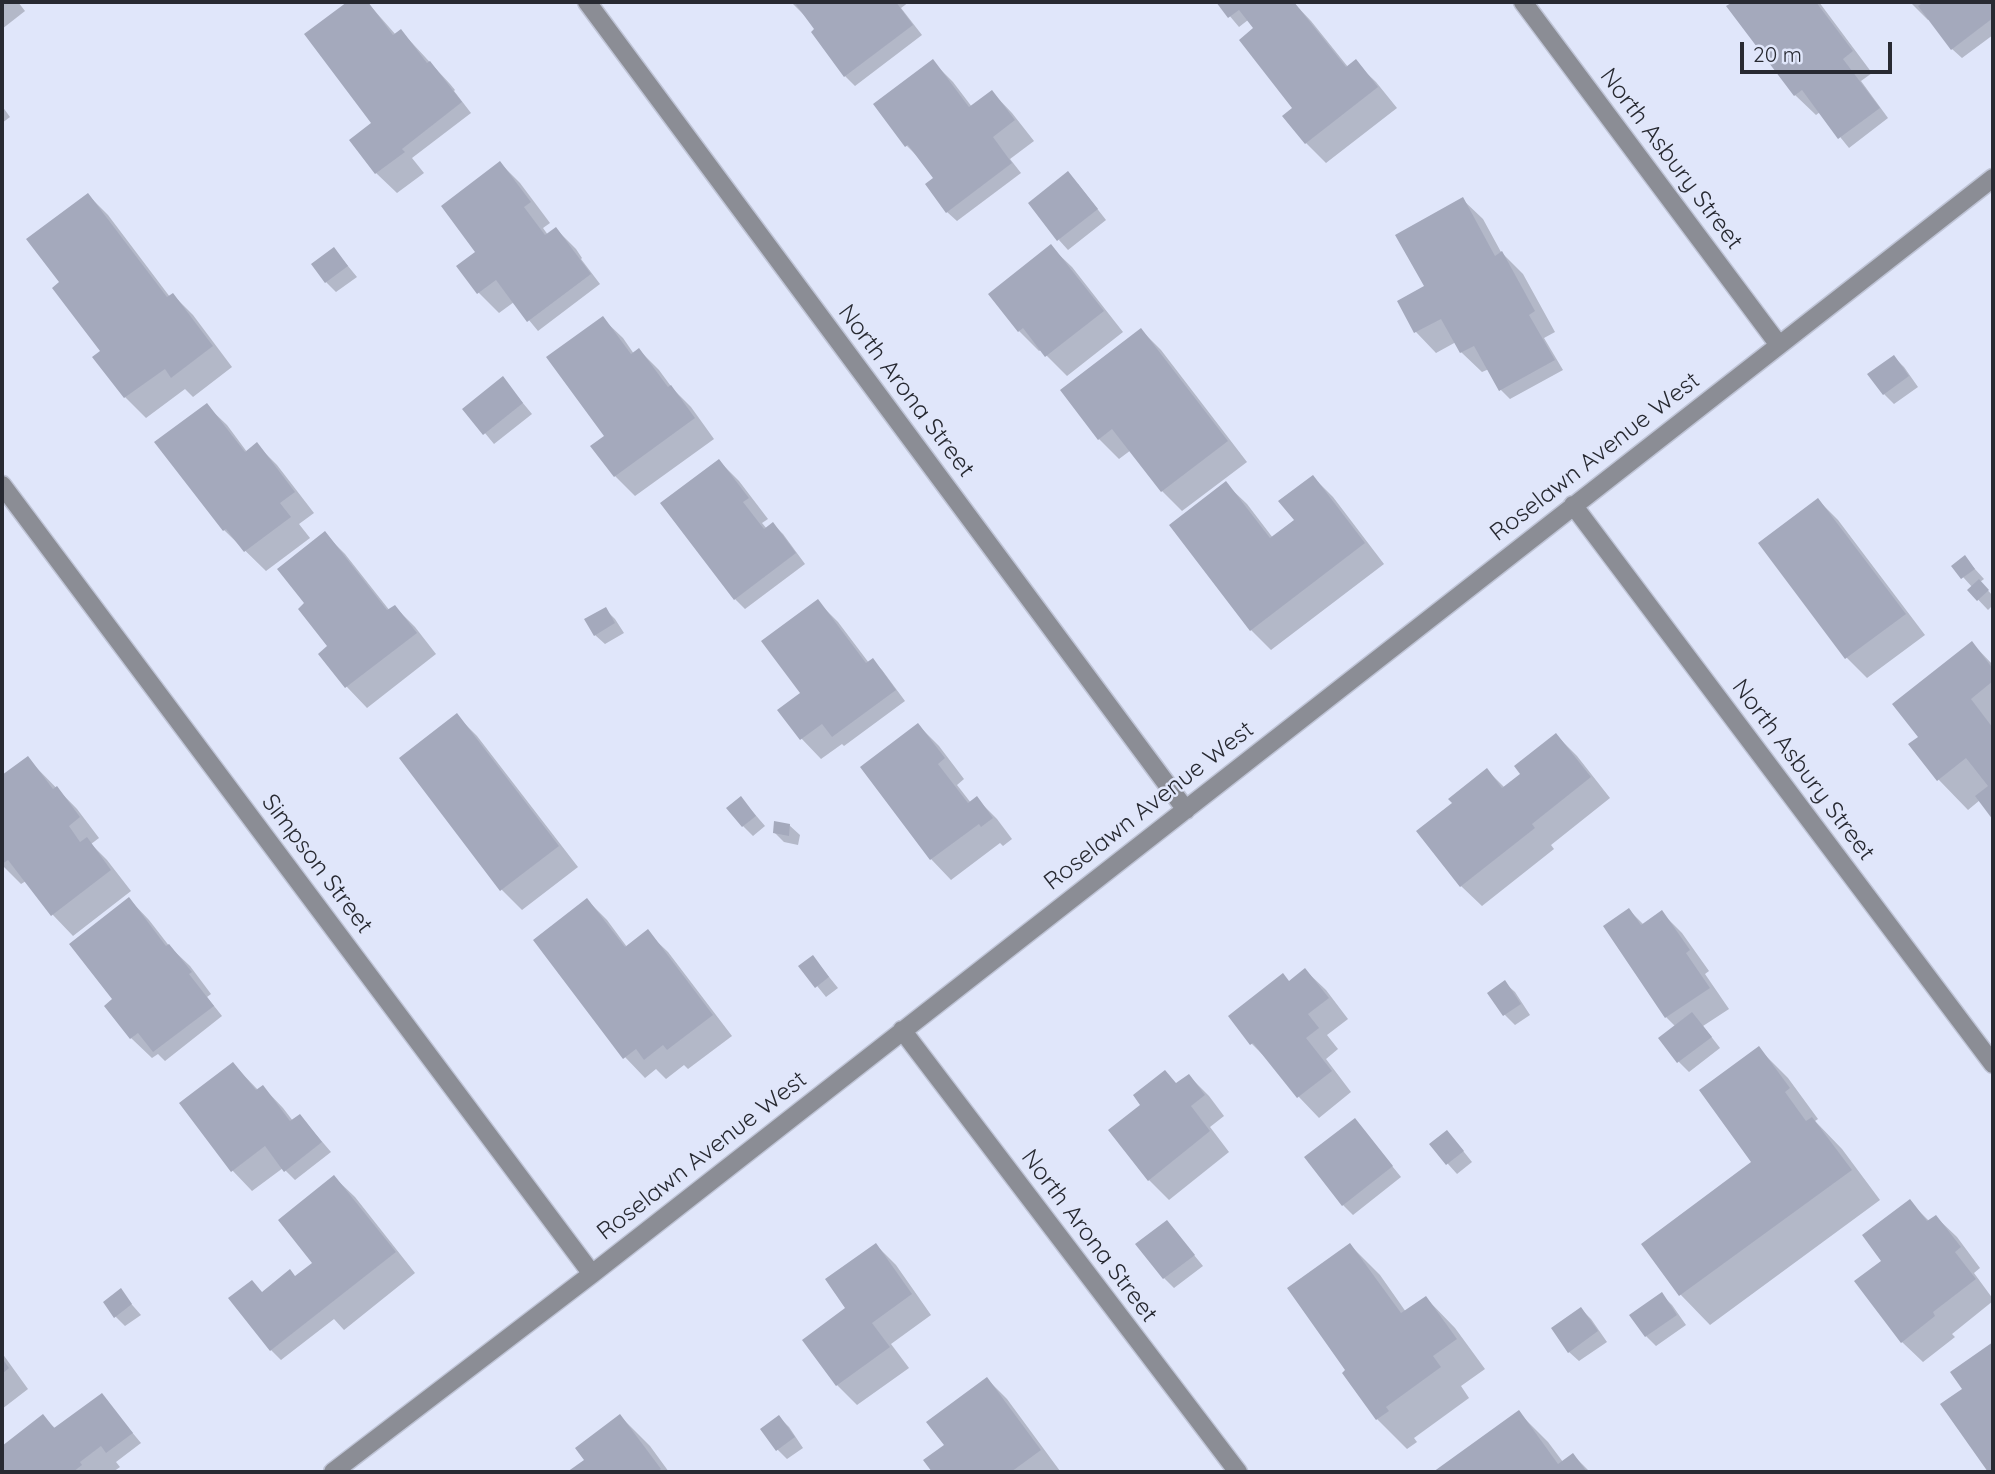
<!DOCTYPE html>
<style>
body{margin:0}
#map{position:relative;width:1995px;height:1474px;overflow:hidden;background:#e0e6fa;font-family:Quicksand,sans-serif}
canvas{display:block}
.frame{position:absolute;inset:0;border:4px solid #282a32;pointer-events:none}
.scale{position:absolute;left:1740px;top:42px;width:152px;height:32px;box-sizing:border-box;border:4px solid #282a32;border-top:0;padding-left:9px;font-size:21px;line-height:24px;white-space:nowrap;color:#282a32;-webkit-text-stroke:5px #e0e6fa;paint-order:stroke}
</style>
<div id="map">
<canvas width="1995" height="1474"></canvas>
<div class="frame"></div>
<div class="scale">20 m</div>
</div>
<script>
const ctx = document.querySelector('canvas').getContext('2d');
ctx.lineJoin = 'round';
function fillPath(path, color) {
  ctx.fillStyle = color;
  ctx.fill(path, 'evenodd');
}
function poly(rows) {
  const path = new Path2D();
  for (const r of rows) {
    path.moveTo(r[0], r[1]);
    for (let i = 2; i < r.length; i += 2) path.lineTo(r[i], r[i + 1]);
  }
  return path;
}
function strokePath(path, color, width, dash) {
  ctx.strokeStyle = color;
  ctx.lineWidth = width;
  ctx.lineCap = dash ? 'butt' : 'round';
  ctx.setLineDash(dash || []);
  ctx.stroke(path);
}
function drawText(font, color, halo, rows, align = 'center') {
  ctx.font = font + ' Quicksand,sans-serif';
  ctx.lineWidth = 5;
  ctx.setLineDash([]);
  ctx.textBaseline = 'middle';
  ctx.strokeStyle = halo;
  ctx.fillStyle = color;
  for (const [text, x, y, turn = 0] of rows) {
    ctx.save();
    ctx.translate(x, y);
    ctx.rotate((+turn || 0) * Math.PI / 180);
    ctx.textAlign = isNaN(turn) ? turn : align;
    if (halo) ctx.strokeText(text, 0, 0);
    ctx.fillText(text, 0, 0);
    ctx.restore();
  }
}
const shadow = poly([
 [2,2,18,2,25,11,2,29],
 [350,2,367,2,396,35,401,31,450,84,455,90,454,91,471,113,412,158,424,173,397,193,376,173,352,140,374,124,307,35],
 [791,2,909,2,901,8,922,35,855,86,845,76,811,22],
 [1218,2,1284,2,1286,4,1293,2,1311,21,1348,67,1355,62,1376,82,1397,108,1326,163,1306,143,1294,108,1255,28,1248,20,1239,27],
 [1736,2,1819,2,1872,73,1861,81,1888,118,1849,148,1820,112,1816,115,1795,95,1729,7],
 [1910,2,1991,2,1993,5,1993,35,1962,58,1952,49,1930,19,1928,20],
 [933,62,953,82,972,107,992,92,1012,113,1034,141,1010,159,1021,173,957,221,947,212,938,181,925,164,907,146],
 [2,106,10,117,2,123],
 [500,163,520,183,550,223,543,228,548,235,556,229,576,249,582,258,581,259,600,284,538,331,514,302,499,313,479,293,458,266,477,252],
 [1078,184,1106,220,1068,250,1059,240],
 [88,195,108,215,170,297,173,295,193,315,232,367,193,397,185,389,146,418,125,397,95,357,102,352,61,283],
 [1462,199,1483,219,1501,252,1523,274,1555,332,1544,338,1563,370,1510,399,1500,389,1489,369,1482,372,1461,352,1456,342,1436,353,1416,332,1399,302,1426,287],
 [1051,247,1072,267,1123,332,1067,376,1041,350,1039,351,1019,331],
 [334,249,357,277,336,292,326,282],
 [602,318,623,338,634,354,639,350,659,370,673,389,691,407,714,439,635,496,615,476],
 [1141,330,1161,350,1247,462,1182,511,1162,491,1131,450,1119,459,1099,439],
 [1894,357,1904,367,1918,387,1894,404,1884,394],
 [503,379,532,414,494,444,465,409],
 [206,405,227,425,247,452,257,445,277,465,314,513,299,524,310,538,266,571,224,530],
 [719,461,739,481,768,519,762,523,767,529,773,524,783,534,805,564,745,609,735,599],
 [1313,477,1333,497,1384,564,1271,650,1251,630,1226,484,1247,504,1273,538,1297,521],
 [1818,500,1838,520,1925,635,1867,678,1847,658,1760,544],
 [325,534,345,554,390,611,395,607,415,627,436,654,367,708,347,687,321,654,329,646],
 [1965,558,1984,579,1980,582,1993,596,1993,605,1988,610,1970,591,1973,588,1953,566],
 [817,601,838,622,869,663,872,660,882,670,905,701,844,746,842,744,821,759,801,738,803,693],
 [605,609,615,619,624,633,605,644,595,635],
 [1972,643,1993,665,1993,817,1980,800,1968,810,1939,780,1910,745,1920,737],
 [457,716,477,736,578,867,522,910,502,890,401,759],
 [918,725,939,746,964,779,957,785,971,803,977,799,997,819,1012,839,1003,846,1000,843,951,880,931,859,862,768],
 [1556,735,1577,756,1610,798,1551,845,1554,849,1482,906,1461,886,1419,831,1454,804,1487,770,1505,788,1523,774],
 [27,758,77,809,99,838,91,844,107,860,131,891,73,936,53,915,26,881,21,884,2,865,2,777],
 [741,798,765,826,753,836,743,826],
 [789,825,800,835,798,845,784,842,774,832],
 [129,899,149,920,170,947,190,966,211,994,207,997,222,1016,165,1061,158,1054,152,1058,131,1038,114,999],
 [587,900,607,920,627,947,647,932,668,952,732,1036,688,1069,684,1065,666,1079,656,1069,645,1078,625,1057],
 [1629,910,1644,925,1662,913,1682,933,1709,971,1705,974,1729,1009,1703,1026,1720,1048,1689,1072,1679,1062,1676,1027,1666,1017,1605,927],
 [813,957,838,988,826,997,801,966],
 [1305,970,1326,990,1348,1019,1327,1035,1338,1049,1326,1059,1351,1092,1319,1118,1299,1097,1272,1064,1252,1044,1231,1017,1290,983],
 [1505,983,1515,992,1530,1015,1515,1025,1505,1015,1489,993],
 [1758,1048,1788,1078,1818,1119,1815,1121,1842,1149,1880,1200,1710,1325,1681,1295,1643,1244,1754,1162],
 [233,1064,258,1090,263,1087,283,1108,293,1121,300,1116,331,1152,295,1180,283,1168,252,1191,232,1170],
 [1189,1076,1209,1096,1224,1116,1210,1127,1229,1152,1169,1200,1149,1180,1177,1085],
 [1355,1120,1401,1177,1353,1215,1343,1205],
 [1456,1142,1472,1162,1457,1174,1431,1145],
 [334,1177,355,1197,415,1273,344,1330,334,1319,281,1360,271,1350,231,1298,263,1293,295,1277,314,1263],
 [1909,1201,1930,1222,1936,1217,1957,1237,1980,1268,1974,1273,1993,1299,1993,1301,1952,1334,1955,1337,1923,1362,1902,1342,1884,1261],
 [1167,1222,1203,1266,1174,1288,1164,1278],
 [876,1245,896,1265,931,1315,891,1344,909,1368,857,1405,837,1385,848,1308],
 [1350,1245,1380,1275,1406,1312,1426,1298,1455,1328,1485,1369,1461,1386,1469,1398,1414,1438,1417,1442,1407,1449,1377,1419,1348,1371],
 [120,1291,141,1315,125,1326,115,1316],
 [1662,1295,1672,1305,1686,1325,1656,1346,1646,1336],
 [1581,1309,1591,1319,1607,1342,1579,1361,1569,1352],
 [1993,1344,1993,1472,1990,1472,1942,1405,1964,1389,1953,1373],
 [2,1353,28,1389,2,1409],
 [987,1379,1007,1399,1060,1471,934,1472,925,1460,947,1446],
 [101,1395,141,1443,116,1462,120,1467,113,1472,5,1472,2,1468,2,1448,43,1417,56,1429],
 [1518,1412,1548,1442,1563,1462,1573,1455,1590,1472,1436,1472],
 [620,1416,650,1446,669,1472,570,1472,586,1460],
 [779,1417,789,1427,803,1448,787,1459,777,1449]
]);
const building = poly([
 [347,2,368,2,393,35,401,29,427,63,430,61,462,102,402,149,405,152,375,174,349,140,371,123,304,34],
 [794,2,896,2,913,25,844,77,811,32,814,29],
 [1216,2,1283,2,1284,3,1294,2,1346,67,1356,59,1378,87,1305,144,1282,116,1292,108,1239,40,1253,28,1239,10,1228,18],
 [1733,2,1816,2,1853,51,1843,59,1880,108,1838,139,1802,90,1794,96,1726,6],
 [1919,2,1991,2,1993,5,1993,18,1951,50,1918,6,1921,4],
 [933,59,969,107,992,90,1015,120,993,137,1012,163,946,213,925,184,933,178,908,145,905,147,873,104],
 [500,161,531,202,524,207,545,235,556,227,591,274,527,322,496,280,477,294,456,266,475,252,441,206],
 [1068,171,1098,209,1057,241,1028,203],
 [88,193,167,297,173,293,213,346,171,378,165,369,124,398,92,357,100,351,52,288,59,282,26,239],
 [1463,197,1495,256,1502,251,1535,311,1529,315,1555,360,1499,391,1474,346,1460,353,1441,319,1414,333,1397,301,1424,286,1395,235],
 [1051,244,1104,311,1045,357,1023,328,1018,332,988,294],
 [334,247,348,266,325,283,311,264],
 [603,316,631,354,639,348,668,387,671,385,695,418,614,477,590,446,604,436,546,357],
 [1141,328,1228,441,1161,492,1112,429,1098,440,1060,390],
 [1894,355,1909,376,1883,395,1867,374],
 [503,376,523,403,483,435,462,409],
 [207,403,245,452,257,442,295,492,280,503,291,517,244,552,226,529,223,531,154,442],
 [719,459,749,498,743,502,764,529,773,522,796,553,734,600,660,503],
 [1313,475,1365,543,1250,631,1169,525,1226,481,1270,538,1294,520,1278,501],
 [1818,498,1906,614,1845,659,1758,543],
 [325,531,387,610,395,605,417,633,345,688,318,654,327,646,298,609,304,603,277,569],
 [1965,555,1975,569,1961,579,1951,566],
 [1979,579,1989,590,1977,601,1967,590],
 [818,599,866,663,873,658,896,690,832,737,822,724,800,740,777,710,800,693,761,641],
 [606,607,615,623,594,636,584,619],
 [1972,641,1993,669,1993,681,1971,699,1993,728,1993,820,1975,796,1988,786,1966,758,1937,781,1908,744,1918,737,1892,704],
 [457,713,559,846,500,891,399,758],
 [918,723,945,758,938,764,968,803,977,796,993,818,981,827,979,824,930,860,860,767],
 [1556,733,1591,777,1532,824,1535,828,1460,887,1416,831,1452,803,1448,799,1487,768,1502,788,1520,774,1514,766],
 [28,756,53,789,57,786,80,817,69,826,80,842,87,837,111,870,51,916,8,860,2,864,2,775],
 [741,796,756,816,742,827,726,808],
 [774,821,790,824,789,836,773,833],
 [129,897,166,946,169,944,192,972,189,974,214,1006,153,1052,138,1033,130,1039,104,1006,112,999,69,944],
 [587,898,625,947,648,929,713,1015,667,1050,663,1045,644,1060,636,1049,623,1059,533,940],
 [1629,908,1641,925,1662,910,1690,950,1686,953,1710,988,1665,1018,1603,926],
 [813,955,829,977,815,988,798,966],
 [1305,968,1329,998,1308,1014,1319,1028,1306,1038,1332,1071,1297,1098,1253,1043,1250,1045,1228,1016,1283,973,1289,981],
 [1505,980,1521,1004,1503,1016,1487,993],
 [1692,1012,1712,1037,1677,1063,1658,1038],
 [1759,1046,1790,1088,1785,1092,1806,1121,1812,1117,1852,1170,1679,1296,1641,1244,1751,1162,1699,1090],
 [233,1062,256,1090,263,1085,290,1121,300,1114,322,1142,284,1172,265,1146,231,1172,179,1103],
 [1165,1070,1176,1083,1189,1074,1205,1095,1191,1106,1210,1131,1148,1181,1108,1130,1140,1105,1133,1095],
 [1355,1118,1393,1166,1342,1206,1304,1157],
 [1447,1130,1464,1151,1446,1165,1429,1144],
 [334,1175,396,1252,270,1351,228,1298,252,1280,262,1292,290,1269,295,1276,312,1263,278,1220],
 [1910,1199,1927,1221,1936,1215,1961,1247,1955,1252,1976,1279,1933,1312,1935,1316,1901,1343,1854,1281,1881,1261,1862,1235],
 [1167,1220,1195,1255,1163,1279,1135,1244],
 [876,1243,912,1294,872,1323,890,1347,836,1386,802,1340,845,1308,825,1279],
 [1350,1243,1401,1313,1426,1296,1457,1339,1433,1356,1441,1367,1386,1407,1389,1411,1376,1420,1342,1373,1345,1370,1287,1288],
 [121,1288,132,1304,114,1318,103,1302],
 [1662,1292,1677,1315,1645,1337,1629,1315],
 [1581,1307,1598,1331,1568,1353,1551,1328],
 [1993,1342,1993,1472,1988,1472,1940,1404,1962,1389,1950,1372],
 [2,1358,9,1368,2,1374],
 [987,1377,1041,1450,1011,1472,932,1472,923,1460,944,1445,926,1422],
 [102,1393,133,1433,106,1453,101,1446,80,1462,82,1465,73,1472,3,1472,2,1446,43,1414,54,1428],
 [1519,1410,1558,1464,1573,1453,1587,1472,1433,1472],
 [620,1414,661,1469,657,1472,567,1472,584,1460,575,1448],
 [779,1415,795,1437,776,1451,760,1429]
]);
const minor = poly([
 [587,2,1186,810],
 [1523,2,1779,345],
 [2,485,592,1274],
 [1573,505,1993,1064],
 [902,1030,1238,1472],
 [333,1472,592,1274,1993,178]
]);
const streetNames = [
 ["North Asbury Street",1671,159,53],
 ["North Arona Street",906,391,53],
 ["Roselawn Avenue West",1595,457,-38],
 ["North Asbury Street",1803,770,53],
 ["Roselawn Avenue West",1149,806,-38],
 ["Simpson Street",317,864,53],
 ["Roselawn Avenue West",702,1156,-38],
 ["North Arona Street",1089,1236,53]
];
fillPath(shadow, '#0003');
fillPath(building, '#a4a9bc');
strokePath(minor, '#bfc4d6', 21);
strokePath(minor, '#8b8d95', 18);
drawText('24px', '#282a32', '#e0e6fa', streetNames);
</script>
